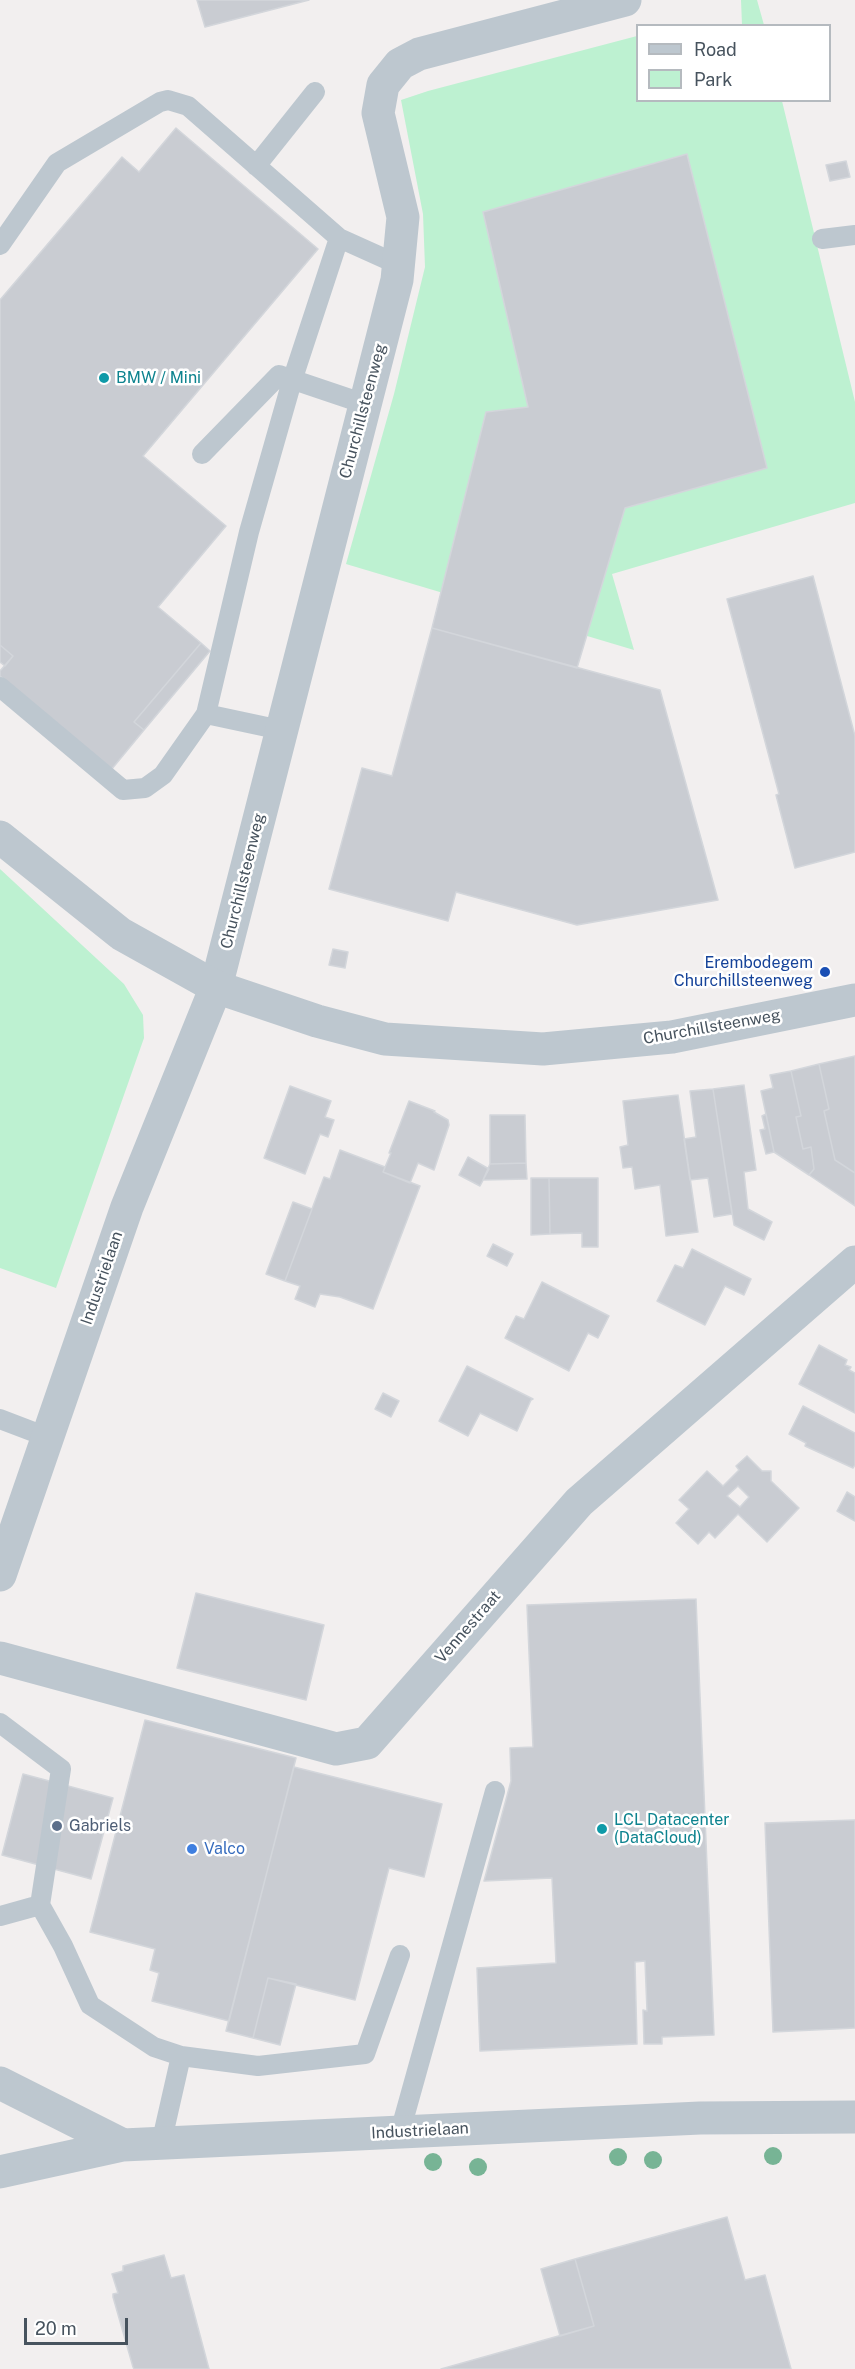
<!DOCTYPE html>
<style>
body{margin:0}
#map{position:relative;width:855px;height:2369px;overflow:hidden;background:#f2efef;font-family:"Public Sans",sans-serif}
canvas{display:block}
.legend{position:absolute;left:636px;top:24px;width:195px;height:78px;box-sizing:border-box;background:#fff;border:2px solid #b5babf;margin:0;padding:8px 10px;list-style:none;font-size:18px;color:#47535e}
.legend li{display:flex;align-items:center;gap:12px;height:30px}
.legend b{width:30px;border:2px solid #b5babf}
.scale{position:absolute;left:24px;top:2318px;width:104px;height:27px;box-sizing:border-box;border:3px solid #47535e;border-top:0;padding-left:8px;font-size:18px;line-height:21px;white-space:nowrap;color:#47535e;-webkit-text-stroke:4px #fff;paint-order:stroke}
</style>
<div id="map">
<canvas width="855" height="2369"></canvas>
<ul class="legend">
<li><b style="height:8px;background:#bdc7cf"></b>Road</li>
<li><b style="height:16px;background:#bdf1d1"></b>Park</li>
</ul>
<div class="scale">20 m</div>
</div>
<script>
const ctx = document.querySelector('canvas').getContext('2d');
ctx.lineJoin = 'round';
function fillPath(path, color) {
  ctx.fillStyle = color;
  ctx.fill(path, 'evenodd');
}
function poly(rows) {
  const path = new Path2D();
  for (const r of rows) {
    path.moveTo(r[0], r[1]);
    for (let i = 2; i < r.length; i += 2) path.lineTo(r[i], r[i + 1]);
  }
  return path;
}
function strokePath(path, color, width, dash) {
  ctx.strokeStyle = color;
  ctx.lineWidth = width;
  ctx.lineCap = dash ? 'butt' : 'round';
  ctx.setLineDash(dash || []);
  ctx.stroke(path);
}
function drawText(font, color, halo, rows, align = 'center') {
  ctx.font = font + ' "Public Sans",sans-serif';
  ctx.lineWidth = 5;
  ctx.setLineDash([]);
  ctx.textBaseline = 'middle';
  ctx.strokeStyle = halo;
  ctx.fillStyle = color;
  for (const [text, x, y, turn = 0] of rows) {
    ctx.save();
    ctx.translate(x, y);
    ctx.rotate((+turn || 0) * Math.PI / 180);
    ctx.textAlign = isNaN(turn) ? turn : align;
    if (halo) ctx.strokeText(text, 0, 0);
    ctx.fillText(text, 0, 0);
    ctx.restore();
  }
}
const green = poly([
 [741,0,757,0,764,25,742,25],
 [637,36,638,100,782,101,855,402,855,503,612,574,634,650,346,564,394,394,425,267,423,214,401,100,428,91],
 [0,869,124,984,143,1015,144,1038,56,1288,0,1268]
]);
const building = poly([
 [197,0,309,0,205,27,197,0],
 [176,128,318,249,143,456,226,526,158,607,201,643,134,722,144,730,111,770,0,676,0,671,13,656,0,645,0,300,122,157,139,172,176,128],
 [687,154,767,468,625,508,577,668,432,628,486,412,528,407,483,212,687,154],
 [846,161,850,177,830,181,826,165,846,161],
 [813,576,855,736,855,852,795,868,776,795,779,794,727,599,813,576],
 [432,628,660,690,718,900,577,925,456,892,448,921,329,889,362,768,392,776,432,628],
 [201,643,210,651,144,730,134,722,201,643],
 [0,645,13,656,5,666,0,662,0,645],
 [333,949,348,952,345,968,329,965,333,949],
 [855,1056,855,1173,835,1160,824,1111,829,1109,819,1064,855,1056],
 [819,1064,829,1109,824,1111,835,1160,855,1173,855,1206,809,1175,814,1169,811,1147,803,1149,796,1117,801,1116,791,1071,819,1064],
 [791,1071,801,1116,796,1117,803,1149,811,1147,814,1169,809,1175,774,1152,761,1091,773,1088,770,1075,791,1071],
 [744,1085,756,1170,744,1172,748,1209,772,1222,764,1240,734,1225,713,1089,744,1085],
 [290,1086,331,1101,325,1117,334,1120,328,1137,320,1134,305,1174,264,1158,290,1086],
 [713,1089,732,1214,714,1217,708,1178,690,1180,684,1139,696,1137,690,1091,713,1089],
 [678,1095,698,1232,666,1236,660,1185,635,1189,632,1167,623,1168,620,1147,628,1145,623,1101,678,1095],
 [409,1101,435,1111,434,1112,448,1120,449,1125,434,1170,418,1163,410,1183,383,1172,391,1153,389,1153,409,1101],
 [766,1114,774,1152,766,1154,760,1130,765,1129,762,1116,766,1114],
 [490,1115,525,1115,526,1163,490,1164,490,1115],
 [340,1150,385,1167,383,1172,420,1186,373,1309,340,1297,320,1294,315,1307,295,1299,300,1286,285,1281,324,1177,330,1179,340,1150],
 [468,1157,489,1169,480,1186,459,1175,468,1157],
 [526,1163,527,1179,483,1180,490,1164,526,1163],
 [531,1178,549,1178,550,1234,531,1235,531,1178],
 [549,1178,598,1178,598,1247,582,1247,582,1233,550,1234,549,1178],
 [293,1202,312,1209,285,1281,266,1274,293,1202],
 [493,1244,513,1254,507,1266,487,1256,493,1244],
 [692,1249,751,1279,744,1295,725,1286,705,1325,657,1301,675,1265,683,1268,692,1249],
 [542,1282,609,1316,598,1338,588,1333,569,1371,505,1338,516,1316,524,1319,542,1282],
 [819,1345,847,1360,845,1365,851,1367,849,1370,855,1373,855,1413,799,1384,819,1345],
 [467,1366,533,1399,531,1400,517,1431,480,1413,468,1436,439,1421,467,1366],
 [383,1393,399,1401,391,1417,375,1409,383,1393],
 [803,1406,855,1433,855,1465,853,1468,805,1446,806,1443,789,1434,803,1406],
 [747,1456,762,1471,771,1471,771,1481,799,1508,767,1542,738,1514,715,1538,709,1532,698,1544,676,1523,689,1509,679,1500,707,1471,723,1486,739,1470,736,1466,747,1456],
 [738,1486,749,1497,740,1507,727,1496,738,1486],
 [847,1492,855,1497,855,1521,837,1511,847,1492],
 [196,1593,324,1625,306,1700,177,1668,196,1593],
 [696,1599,714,2035,662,2037,662,2044,644,2044,643,2010,647,2011,645,1961,635,1962,637,2044,480,2051,477,1968,556,1963,552,1878,484,1881,511,1781,510,1748,533,1747,527,1605,696,1599],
 [145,1720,296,1758,229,2021,152,2001,159,1973,150,1970,155,1949,90,1932,145,1720],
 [294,1767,442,1804,424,1877,389,1868,355,2000,268,1978,253,2038,226,2031,294,1767],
 [23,1774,113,1798,91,1879,2,1855,23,1774],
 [855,1820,855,2028,773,2032,765,1823,855,1820],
 [268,1978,296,1984,280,2045,253,2038,268,1978],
 [727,2217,745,2280,765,2275,791,2369,441,2369,594,2326,575,2259,727,2217],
 [164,2255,171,2278,184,2275,209,2369,134,2369,133,2367,113,2297,113,2294,118,2293,112,2274,123,2271,123,2266,164,2255],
 [575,2259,594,2326,560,2336,541,2269,575,2259]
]);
const service = poly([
 [256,166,315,92],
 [822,239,855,235],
 [0,245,57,163,160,102,168,100,188,106,339,238,399,265],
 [202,454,279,375,365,404],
 [0,687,123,790,145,788,163,775,206,714,249,532,292,381,339,238],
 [206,714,281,730],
 [0,1419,47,1437],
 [0,1723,61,1769,40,1905,0,1916],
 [40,1905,63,1946,90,2005,154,2047,181,2056,161,2144],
 [181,2056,258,2066,365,2054,400,1955],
 [400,2132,495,1791]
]);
const minor = poly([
 [216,987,397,280,403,217,378,113,383,85,400,64,419,54,625,0],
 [0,1658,336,1749,367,1743,579,1502,855,1262],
 [0,2083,123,2145,700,2118,855,2117],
 [0,2172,123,2145]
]);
const tertiary = poly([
 [0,837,121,934,216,987,317,1021,385,1039,543,1049,672,1037,855,1000],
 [0,1575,127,1207,216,987]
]);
const trees = [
 [773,2156],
 [618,2157],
 [653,2160],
 [433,2162],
 [478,2167]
];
const markers = [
 [104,378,6,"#0f9aa8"],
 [825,972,6,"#1a4fb4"],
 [57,1826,6,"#5c6f8a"],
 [602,1829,6,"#0f9aa8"],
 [192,1849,6,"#3f7fe0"]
];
const cultureNames = [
 ["BMW / Mini",116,378],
 ["LCL Datacenter",614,1820],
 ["(DataCloud)",614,1838]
];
const streetNames = [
 ["Churchillsteenweg",363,411,-75],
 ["Churchillsteenweg",243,881,-76],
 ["Churchillsteenweg",712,1027,-10],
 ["Industrielaan",102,1278,-71],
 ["Vennestraat",468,1627,-49],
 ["Industrielaan",420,2131,-3]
];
const transitNames = [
 ["Erembodegem",813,963],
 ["Churchillsteenweg",813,981]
];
const serviceNames = [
 ["Gabriels",69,1826]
];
const shopNames = [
 ["Valco",204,1849]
];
fillPath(green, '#bdf1d1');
fillPath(building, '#c9ccd2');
strokePath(building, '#d3d6db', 1.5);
strokePath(service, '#bdc7cf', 20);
strokePath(minor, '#bdc7cf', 33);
strokePath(tertiary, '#bdc7cf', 33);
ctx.fillStyle = '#77b495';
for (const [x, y] of trees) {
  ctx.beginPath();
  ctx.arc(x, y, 9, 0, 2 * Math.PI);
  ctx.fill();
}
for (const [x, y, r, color] of markers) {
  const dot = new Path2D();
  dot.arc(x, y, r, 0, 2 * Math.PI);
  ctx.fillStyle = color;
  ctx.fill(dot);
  strokePath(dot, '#fff', 2);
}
drawText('16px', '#0d838f', '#fff', cultureNames, 'left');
drawText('16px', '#47535e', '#fff', streetNames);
drawText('16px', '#164399', '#fff', transitNames, 'right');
drawText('16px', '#4e5e75', '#fff', serviceNames, 'left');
drawText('16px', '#366cbe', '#fff', shopNames, 'left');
</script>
